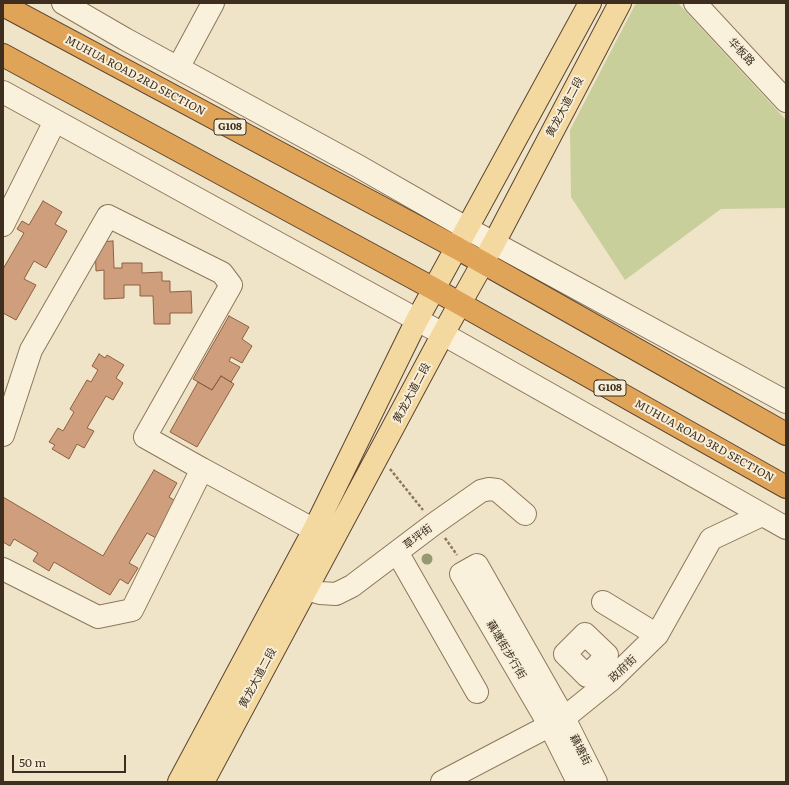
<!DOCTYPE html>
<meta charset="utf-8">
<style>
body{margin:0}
#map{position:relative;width:789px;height:785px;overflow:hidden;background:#f0e4c8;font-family:Literata,serif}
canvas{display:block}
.frame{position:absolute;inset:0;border:4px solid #3d2e20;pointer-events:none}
.scale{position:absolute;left:12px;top:755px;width:114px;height:18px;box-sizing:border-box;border:2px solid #3d2e20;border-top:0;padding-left:5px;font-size:12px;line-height:14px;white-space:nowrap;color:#3d2e20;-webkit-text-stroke:3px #f7eed8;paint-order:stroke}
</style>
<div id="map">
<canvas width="789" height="785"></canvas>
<div class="frame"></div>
<div class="scale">50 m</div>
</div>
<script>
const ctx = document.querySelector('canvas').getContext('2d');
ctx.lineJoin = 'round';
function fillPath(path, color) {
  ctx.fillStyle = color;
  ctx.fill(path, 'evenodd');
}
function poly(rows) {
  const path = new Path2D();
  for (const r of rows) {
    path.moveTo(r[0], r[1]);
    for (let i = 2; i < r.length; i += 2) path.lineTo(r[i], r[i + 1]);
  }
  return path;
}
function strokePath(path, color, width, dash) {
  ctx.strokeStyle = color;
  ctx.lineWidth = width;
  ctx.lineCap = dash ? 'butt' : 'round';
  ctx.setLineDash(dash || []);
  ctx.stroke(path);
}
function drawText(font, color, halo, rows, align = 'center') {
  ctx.font = font + ' Literata,"Noto Sans SC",serif';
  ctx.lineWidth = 4;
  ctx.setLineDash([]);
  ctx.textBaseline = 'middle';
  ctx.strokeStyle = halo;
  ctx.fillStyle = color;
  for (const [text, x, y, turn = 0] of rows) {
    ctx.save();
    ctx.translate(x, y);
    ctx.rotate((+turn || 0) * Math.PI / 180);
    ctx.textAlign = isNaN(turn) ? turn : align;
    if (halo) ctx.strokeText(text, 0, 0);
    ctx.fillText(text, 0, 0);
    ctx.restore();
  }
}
const green = poly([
 [636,3,678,3,786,120,786,208,721,209,625,280,571,197,570,130]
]);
const building = poly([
 [43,201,62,212,55,224,67,231,46,268,34,261,24,279,36,285,16,320,3,313,3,269,24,233,17,229,22,221,29,225,43,201],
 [113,241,114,268,122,268,122,263,142,263,142,273,162,272,162,281,170,281,170,292,191,291,192,313,170,313,170,324,154,324,153,296,140,296,140,285,124,285,124,298,104,299,104,270,96,271,95,242,113,241],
 [229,316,249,327,242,339,252,346,242,363,231,357,229,361,240,367,231,382,221,376,212,390,193,379,229,316],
 [99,354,105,358,107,355,124,365,116,378,123,383,113,400,106,396,87,428,94,431,84,448,77,444,69,459,52,449,55,445,49,442,58,428,63,431,74,412,70,409,87,380,91,382,98,370,92,366,99,354],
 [221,376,234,384,197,447,170,432,198,382,212,390,221,376],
 [154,470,177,483,169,497,177,502,156,538,147,533,129,563,138,568,128,584,120,579,110,595,54,562,49,571,33,561,38,553,14,539,10,546,3,542,3,497,103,556,154,470]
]);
const path = poly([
 [390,469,423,510],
 [445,538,457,555]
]);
const minor = poly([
 [63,3,125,39,358,166,468,229,786,402],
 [695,3,786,101],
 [178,68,213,3],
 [3,92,443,334,786,528],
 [3,225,55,121],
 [3,435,31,350,108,216,222,273,231,285,145,437,202,469,132,610,98,617,3,569],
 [202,469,331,539],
 [397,552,477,692],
 [306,589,320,593,336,594,352,586,434,524,481,491,489,489,497,490,525,514],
 [603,602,657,635],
 [585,634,607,655,587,676,565,654,585,634],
 [442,782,564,718,611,680,657,635,711,539,762,515],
 [578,782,550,726,461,574,477,565,564,718,596,782]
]);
const major = poly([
 [179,782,314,530,417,320,590,3],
 [203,782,443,334,494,243,620,3]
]);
const highway = poly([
 [3,5,457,248,786,434],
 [3,55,434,289,786,487]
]);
const trees = [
 [427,559]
];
const shields = [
 [230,127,32],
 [610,388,32]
];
const shieldNames = [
 ["G108",230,127],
 ["G108",610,388]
];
const streetNames = [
 ["华板路",741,52,47],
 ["MUHUA ROAD 2RD SECTION",135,76,28],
 ["黄龙大道二段",565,107,-62],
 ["黄龙大道二段",412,393,-62],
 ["MUHUA ROAD 3RD SECTION",704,441,29],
 ["草坪街",418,537,-37],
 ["藕塘街步行街",506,650,59],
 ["政府街",623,669,-44],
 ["黄龙大道二段",258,678,-62],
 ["藕塘街",580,750,63]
];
fillPath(green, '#c9cf9b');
fillPath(building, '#cf9f7d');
strokePath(building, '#8d5f41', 1);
strokePath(minor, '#8d765c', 24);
strokePath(major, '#5b4430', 24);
strokePath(highway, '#5b4430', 24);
strokePath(path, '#8d765c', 2.5, [3, 2]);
strokePath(minor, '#faf1dc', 22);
strokePath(major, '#f3d9a0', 22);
strokePath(highway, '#e0a458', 22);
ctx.fillStyle = '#96986f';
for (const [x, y] of trees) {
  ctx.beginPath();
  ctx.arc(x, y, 5.5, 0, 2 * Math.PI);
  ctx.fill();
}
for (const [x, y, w] of shields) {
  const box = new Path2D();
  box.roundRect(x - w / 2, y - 8, w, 16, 3);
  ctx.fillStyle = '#f7eed8';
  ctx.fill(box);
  strokePath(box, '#3d2e20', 1);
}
drawText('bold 10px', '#3d2e20', null, shieldNames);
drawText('11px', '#3d2e20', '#f7eed8', streetNames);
</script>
